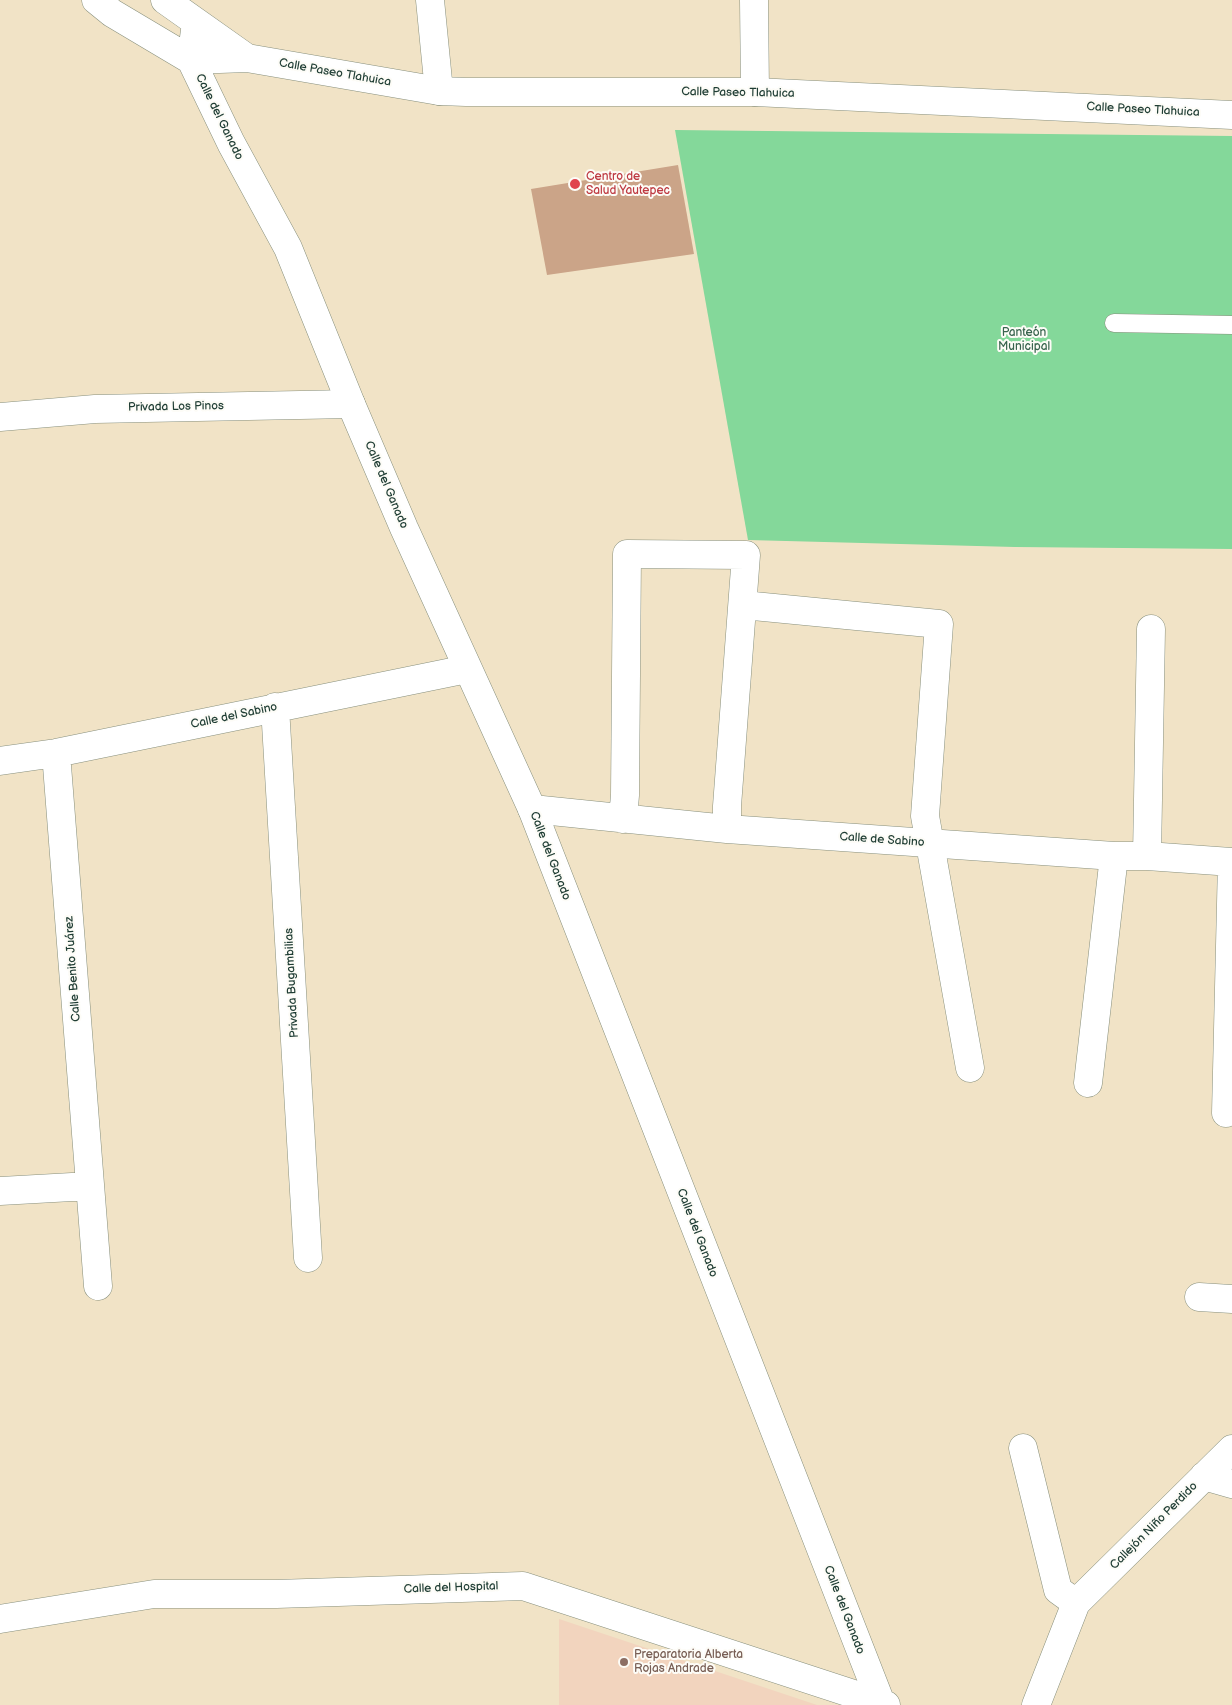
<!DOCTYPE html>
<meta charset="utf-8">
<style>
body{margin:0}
canvas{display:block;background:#f1e3c6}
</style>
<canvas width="1232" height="1705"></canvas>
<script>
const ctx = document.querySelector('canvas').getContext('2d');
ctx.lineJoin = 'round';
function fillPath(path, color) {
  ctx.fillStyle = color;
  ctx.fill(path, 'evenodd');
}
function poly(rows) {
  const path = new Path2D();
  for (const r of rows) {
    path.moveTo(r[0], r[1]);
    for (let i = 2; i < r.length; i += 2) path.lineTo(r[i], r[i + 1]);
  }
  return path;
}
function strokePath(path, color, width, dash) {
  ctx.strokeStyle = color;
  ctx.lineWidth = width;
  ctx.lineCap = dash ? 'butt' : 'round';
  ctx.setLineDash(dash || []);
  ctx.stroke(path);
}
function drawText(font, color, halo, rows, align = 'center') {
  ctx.font = font + ' "Balsamiq Sans",sans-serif';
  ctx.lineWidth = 4;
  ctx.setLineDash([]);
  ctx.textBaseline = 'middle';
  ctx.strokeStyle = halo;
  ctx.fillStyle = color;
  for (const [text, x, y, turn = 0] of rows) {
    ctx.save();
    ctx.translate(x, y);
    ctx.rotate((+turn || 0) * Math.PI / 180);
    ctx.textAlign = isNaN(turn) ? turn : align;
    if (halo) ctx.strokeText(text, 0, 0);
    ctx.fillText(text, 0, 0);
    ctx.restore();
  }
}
const built = poly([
 [559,1619,817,1705,559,1705]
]);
const green = poly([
 [675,130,1232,136,1232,549,1015,547,748,540]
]);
const building = poly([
 [678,165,694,254,547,275,531,189]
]);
const lane = poly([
 [1114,323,1232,325]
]);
const street = poly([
 [430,0,439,91],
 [754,0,755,92],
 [0,417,95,409,351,404],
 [743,605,939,624,925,816,970,1068],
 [275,707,308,1258],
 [56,753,98,1286],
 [0,761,56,753,467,669],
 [532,809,727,829,1114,856,1147,856,1232,862],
 [623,819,625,795,627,554,746,555,727,806,727,829],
 [1147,856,1151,629],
 [1088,1083,1114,856],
 [1226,1113,1232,862],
 [0,1191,90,1186],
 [1199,1297,1232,1299],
 [1023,1448,1058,1590,1076,1603],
 [1204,1476,1232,1484],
 [0,1619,154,1594,276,1594,523,1586,881,1703],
 [1036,1705,1076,1603,1232,1449]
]);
const secondary = poly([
 [96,0,112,13,191,60,247,58,439,91,466,92,755,92,1232,115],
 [165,0,247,58],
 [196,23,191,60,231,143,288,248,351,404,404,528,532,809,881,1703,886,1705]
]);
const markers = [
 [575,184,6,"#e0444e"],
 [624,1662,5,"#8d6e63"]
];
const streetNames = [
 ["Calle Paseo Tlahuica",335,73,10],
 ["Calle Paseo Tlahuica",738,93,1],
 ["Calle Paseo Tlahuica",1143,110,3],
 ["Calle del Ganado",219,117,64],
 ["Privada Los Pinos",176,407,-1],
 ["Calle del Ganado",386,485,67],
 ["Calle del Sabino",234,716,-12],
 ["Calle de Sabino",882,840,4],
 ["Calle del Ganado",550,856,69],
 ["Calle Benito Juárez",73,969,-94],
 ["Privada Bugambilias",292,983,-93],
 ["Calle del Ganado",697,1233,69],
 ["Callejón Niño Perdido",1154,1526,-45],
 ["Calle del Hospital",451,1588,-2],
 ["Calle del Ganado",844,1610,69]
];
const healthNames = [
 ["Centro de",586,177],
 ["Salud Yautepec",586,191]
];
const parkNames = [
 ["Panteón",1024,333],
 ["Municipal",1024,347]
];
const educationNames = [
 ["Preparatoria Alberta",634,1655],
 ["Rojas Andrade",634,1669]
];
fillPath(built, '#f2d4be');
fillPath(green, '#84d89a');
fillPath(building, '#cba488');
strokePath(lane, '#88907d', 19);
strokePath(street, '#88907d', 29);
strokePath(secondary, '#88907d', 29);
strokePath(lane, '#fff', 18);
strokePath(street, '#fff', 28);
strokePath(secondary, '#fff', 28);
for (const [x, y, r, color] of markers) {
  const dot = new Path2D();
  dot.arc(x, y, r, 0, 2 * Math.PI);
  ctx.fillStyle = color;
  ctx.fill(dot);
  strokePath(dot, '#fdfcf7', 2);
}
drawText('12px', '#1f3d34', '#fdfcf7', streetNames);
drawText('12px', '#be3a42', '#fdfcf7', healthNames, 'left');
drawText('12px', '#38644e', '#fdfcf7', parkNames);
drawText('12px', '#785e54', '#fdfcf7', educationNames, 'left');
</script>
